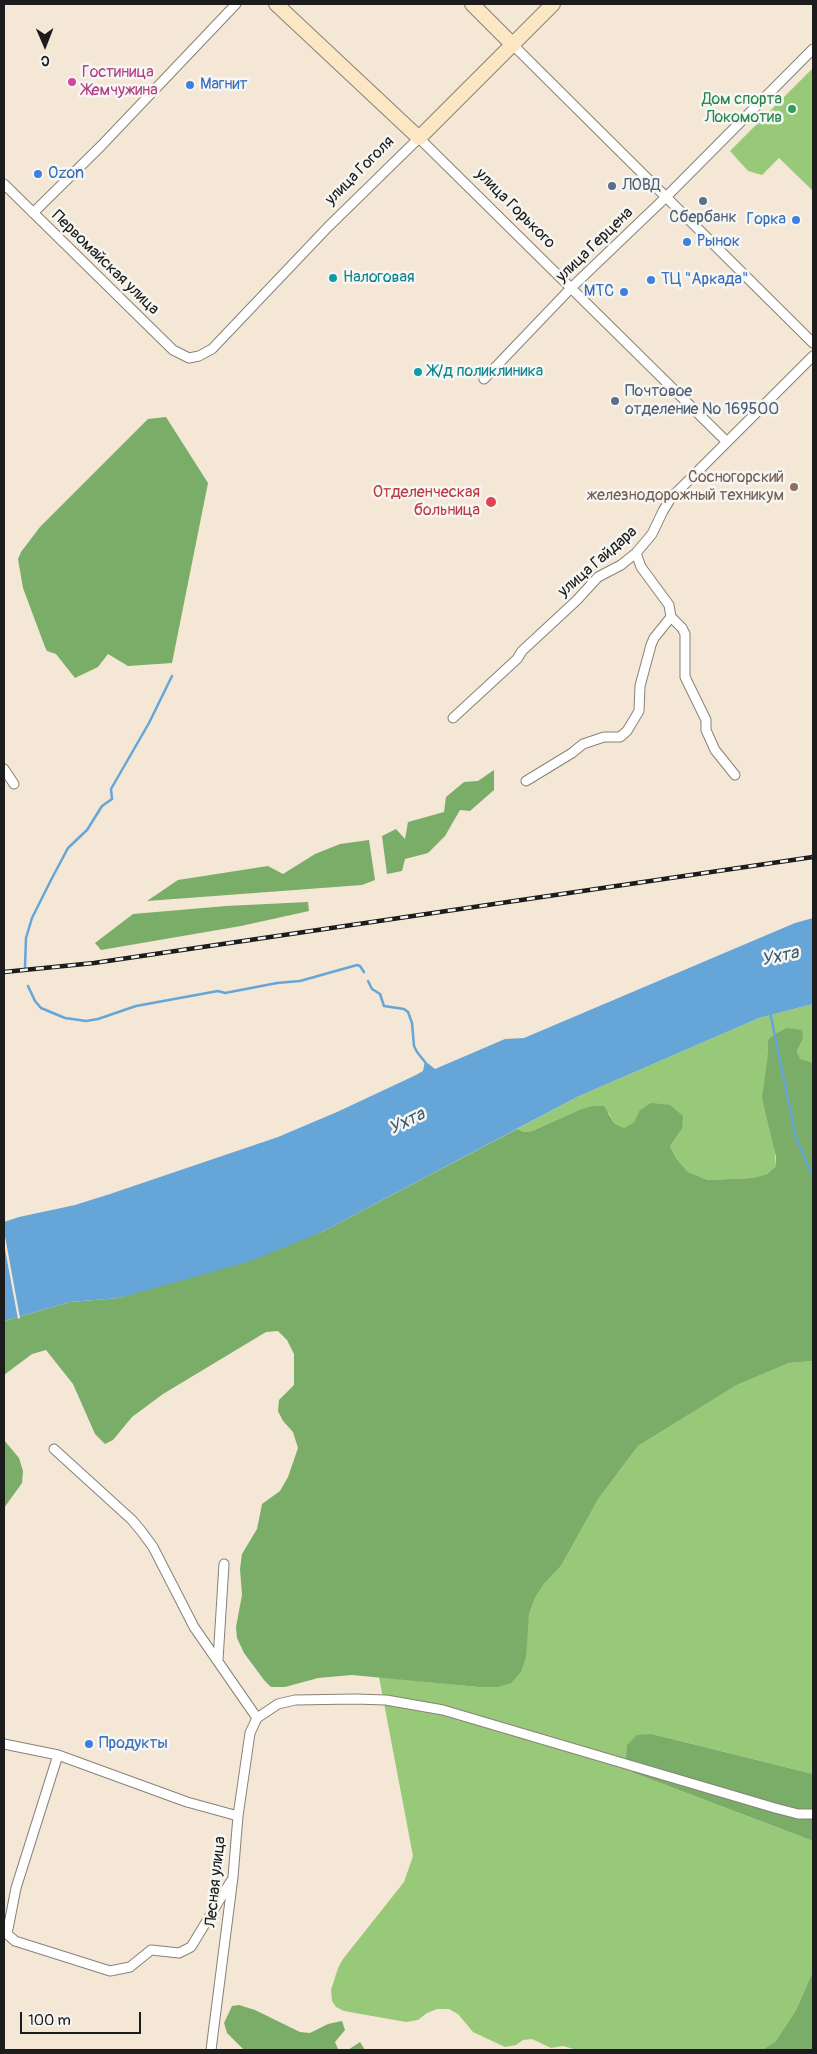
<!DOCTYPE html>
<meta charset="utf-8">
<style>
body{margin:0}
#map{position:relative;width:817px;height:2054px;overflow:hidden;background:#f4e7d5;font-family:Pangolin,sans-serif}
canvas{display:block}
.frame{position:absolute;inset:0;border:5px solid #1c1c1c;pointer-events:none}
.north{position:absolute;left:20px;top:20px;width:50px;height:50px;-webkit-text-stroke:4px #f6f6f2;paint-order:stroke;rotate:179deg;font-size:14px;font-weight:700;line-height:20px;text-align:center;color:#1c1c1c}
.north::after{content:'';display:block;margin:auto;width:18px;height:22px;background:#1c1c1c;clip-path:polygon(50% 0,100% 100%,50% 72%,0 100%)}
.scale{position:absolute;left:20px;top:2012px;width:121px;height:22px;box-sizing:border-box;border:2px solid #1c1c1c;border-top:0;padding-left:6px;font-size:15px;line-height:18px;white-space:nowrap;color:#1c1c1c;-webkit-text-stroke:4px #f6f6f2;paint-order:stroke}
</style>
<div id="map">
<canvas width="817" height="2054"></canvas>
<div class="frame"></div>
<div class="north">С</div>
<div class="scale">100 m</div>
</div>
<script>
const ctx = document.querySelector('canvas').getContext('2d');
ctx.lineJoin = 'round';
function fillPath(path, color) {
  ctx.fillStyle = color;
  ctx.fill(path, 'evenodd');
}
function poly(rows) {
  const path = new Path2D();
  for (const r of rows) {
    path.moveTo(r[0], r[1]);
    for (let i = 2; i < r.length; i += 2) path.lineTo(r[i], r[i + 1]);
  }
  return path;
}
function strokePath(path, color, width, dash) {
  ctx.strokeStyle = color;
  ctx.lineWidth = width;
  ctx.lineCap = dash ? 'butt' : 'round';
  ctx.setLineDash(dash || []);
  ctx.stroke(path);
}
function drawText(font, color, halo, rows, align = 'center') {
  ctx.font = font + ' Pangolin,sans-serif';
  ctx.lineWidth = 5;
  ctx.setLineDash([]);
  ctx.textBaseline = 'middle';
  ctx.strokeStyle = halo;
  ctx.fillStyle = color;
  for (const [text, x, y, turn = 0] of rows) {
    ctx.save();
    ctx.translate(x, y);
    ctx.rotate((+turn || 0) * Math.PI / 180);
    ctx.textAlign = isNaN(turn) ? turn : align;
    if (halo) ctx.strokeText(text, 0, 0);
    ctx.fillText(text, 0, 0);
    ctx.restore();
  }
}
const green = poly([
 [813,68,813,191,779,158,762,175,748,171,730,151],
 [813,1004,813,1063,800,1060,797,1051,803,1039,768,1040,767,1062,776,1166,767,1174,752,1178,708,1180,688,1172,676,1158,670,1146,682,1129,639,1111,634,1122,624,1128,614,1123,609,1113,579,1110,532,1131,524,1132,517,1129,577,1097,759,1018],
 [813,1361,813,1774,652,1734,634,1773,813,1841,813,1971,796,2010,775,2042,762,2050,577,2050,563,2046,551,2048,532,2039,523,2040,516,2045,505,2047,473,2032,458,2014,449,2009,437,2009,427,2013,418,2020,406,2022,344,2011,336,2007,332,2001,331,1990,338,1968,343,1959,404,1882,413,1856,379,1677,478,1687,527,1631,529,1614,536,1596,544,1584,561,1566,599,1498,638,1446,737,1385,789,1363]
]);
const forest = poly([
 [166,417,208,483,172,663,128,666,108,654,98,667,75,678,56,654,47,651,45,647,23,588,18,559,21,552,40,527,148,419],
 [494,770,494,790,470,811,460,810,445,836,428,853,405,859,402,871,387,874,382,836,396,829,405,839,408,822,444,812,446,797,464,782,478,781],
 [369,840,375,880,362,885,147,901,178,880,268,866,283,874,315,854,340,844],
 [308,902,309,911,241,926,101,950,95,943,133,914,226,906],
 [787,1028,802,1030,803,1039,797,1051,800,1059,813,1063,813,1361,789,1363,737,1385,638,1446,599,1498,561,1566,544,1584,536,1596,529,1614,526,1657,521,1672,511,1683,498,1687,478,1687,352,1675,318,1678,285,1687,271,1687,264,1680,244,1653,237,1638,236,1627,242,1595,240,1569,242,1554,257,1529,262,1504,280,1491,288,1477,298,1448,293,1432,283,1421,278,1411,279,1400,294,1385,294,1354,287,1340,278,1331,266,1332,163,1394,132,1417,113,1440,105,1444,95,1434,73,1384,46,1350,32,1354,4,1375,4,1321,70,1302,119,1298,322,1232,517,1129,524,1132,532,1131,579,1110,593,1106,604,1106,614,1123,624,1128,634,1122,639,1111,651,1103,670,1105,683,1116,682,1129,670,1146,676,1158,688,1172,708,1180,752,1178,767,1174,776,1166,776,1157,762,1098,767,1062,768,1040,775,1034],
 [4,1440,19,1458,23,1471,22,1483,4,1508],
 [652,1734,813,1774,813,1841,634,1773,626,1761,627,1745,637,1735],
 [813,1971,813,2050,762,2050,775,2042,796,2010],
 [239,2005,255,2010,300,2032,310,2033,328,2024,342,2021,345,2030,335,2042,338,2049,348,2050,360,2042,365,2050,244,2050,227,2033,224,2023,232,2006]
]);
const water = poly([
 [813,918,813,1004,759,1018,577,1097,322,1232,251,1261,119,1298,70,1302,4,1321,4,1222,19,1217,75,1205,110,1194,278,1137,337,1112,416,1075,423,1071,425,1061,435,1069,505,1039,524,1038,795,923]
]);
const pier = poly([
 [4,1231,20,1318,18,1319,4,1244]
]);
const stream = poly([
 [25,967,26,938,32,918,51,880,68,848,87,830,102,806,112,799,111,789,149,723,172,676],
 [368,981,372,989,380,994,384,1006,404,1009,408,1012,412,1023,414,1046,417,1052,425,1062],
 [28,986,35,1001,41,1008,65,1018,86,1021,98,1019,136,1006,218,991,225,993,277,983,300,981,357,965,360,966,364,972],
 [770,1012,796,1138,813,1177]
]);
const street = poly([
 [513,45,813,343],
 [4,184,173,350,189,358,199,356,212,349,328,227,419,138,727,442],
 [33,213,101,146,236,4],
 [484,379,571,288,666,197,813,49],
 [636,553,641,567,669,605,671,617,682,628,685,634,685,677,706,720,706,730,715,750,735,775],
 [453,718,517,659,522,651,577,600,598,577,621,565,636,553,652,534,663,511,671,498,813,356],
 [4,769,14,784],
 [526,781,572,753,583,744,604,737,620,737,627,731,639,711,640,686,651,645,654,638,671,617],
 [54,1449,132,1520,142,1532,153,1547,194,1627,257,1718],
 [218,1660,224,1564],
 [4,1744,58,1755,187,1802,238,1816],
 [58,1755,16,1888,7,1934,15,1941,110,1971,130,1967,151,1950,179,1953,191,1947,231,1881],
 [211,2050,233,1877,238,1816,250,1733,257,1718,278,1704,295,1700,355,1699,386,1700,443,1710,775,1808,798,1814,813,1814]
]);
const secondary = poly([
 [276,4,419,138,553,4],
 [472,4,513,45]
]);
const rail = poly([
 [4,972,94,963,813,857]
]);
const markers = [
 [72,82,5,"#d1479c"],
 [190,85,5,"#3f7fe0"],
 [792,109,5,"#2e9e5b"],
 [38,174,5,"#3f7fe0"],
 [612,186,5,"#5c6f8a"],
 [703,201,5,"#5c6f8a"],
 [796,220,5,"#3f7fe0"],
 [687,242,5,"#3f7fe0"],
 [333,278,5,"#0f9aa8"],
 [651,280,5,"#3f7fe0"],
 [624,292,5,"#3f7fe0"],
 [418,372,5,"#0f9aa8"],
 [615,401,5,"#5c6f8a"],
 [794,487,5,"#8d6e63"],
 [491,502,6,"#e0444e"],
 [89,1744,5,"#3f7fe0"]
];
const hotelNames = [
 ["Гостиница",82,73],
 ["Жемчужина",82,91]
];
const shopNames = [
 ["Магнит",200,85],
 ["Ozon",48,174],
 ["Горка",786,220,"right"],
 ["Рынок",697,242],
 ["ТЦ \"Аркада\"",661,280],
 ["МТС",614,292,"right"],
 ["Продукты",99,1744]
];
const leisureNames = [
 ["Дом спорта",782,100],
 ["Локомотив",782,118]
];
const streetNames = [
 ["улица Гоголя",360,171,-45],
 ["улица Горького",515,209,45],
 ["улица Герцена",595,245,-44],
 ["Первомайская улица",105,263,44],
 ["улица Гайдара",598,562,-41],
 ["Лесная улица",216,1882,-84]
];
const serviceNames = [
 ["ЛОВД",622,186],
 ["Сбербанк",703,218,"center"],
 ["Почтовое",625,392],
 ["отделение № 169500",625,410]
];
const cultureNames = [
 ["Налоговая",343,278],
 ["Ж/д поликлиника",428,372]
];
const educationNames = [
 ["Сосногорский",784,478],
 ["железнодорожный техникум",784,496]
];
const healthNames = [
 ["Отделенческая",480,493],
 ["больница",480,511]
];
const waterNames = [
 ["Ухта",780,957,-12],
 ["Ухта",407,1122,-26]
];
fillPath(green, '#98c978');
fillPath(forest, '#7aad68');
fillPath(water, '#66a5d8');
fillPath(pier, '#f4e7d5');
strokePath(stream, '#66a5d8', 2.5);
strokePath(street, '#888278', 11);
strokePath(secondary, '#888278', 16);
strokePath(street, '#fff', 9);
strokePath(secondary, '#fbe7c3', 14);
strokePath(rail, '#1c1c1c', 4.5);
strokePath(rail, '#f6f6f2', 2.5, [8]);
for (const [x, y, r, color] of markers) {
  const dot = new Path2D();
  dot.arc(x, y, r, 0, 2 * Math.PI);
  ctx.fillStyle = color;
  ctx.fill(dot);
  strokePath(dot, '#f6f6f2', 2);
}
drawText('16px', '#b23c85', '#f6f6f2', hotelNames, 'left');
drawText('16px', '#366cbe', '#f6f6f2', shopNames, 'left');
drawText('16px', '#27864d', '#f6f6f2', leisureNames, 'right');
drawText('16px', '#1c1c1c', '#f6f6f2', streetNames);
drawText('16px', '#4e5e75', '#f6f6f2', serviceNames, 'left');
drawText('16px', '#0d838f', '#f6f6f2', cultureNames, 'left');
drawText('16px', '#785e54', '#f6f6f2', educationNames, 'right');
drawText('16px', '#be3a42', '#f6f6f2', healthNames, 'right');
drawText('italic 18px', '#3d5a71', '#f6f6f2', waterNames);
</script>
